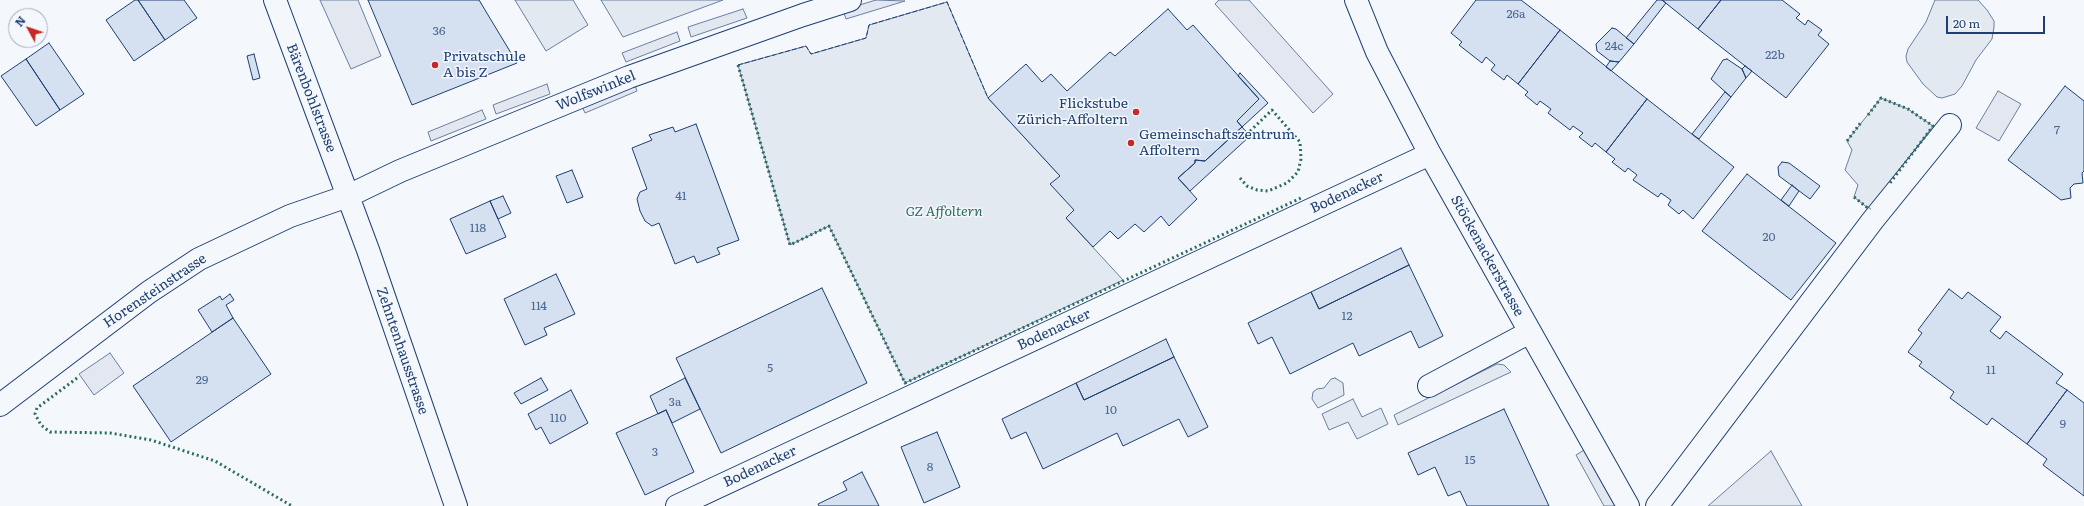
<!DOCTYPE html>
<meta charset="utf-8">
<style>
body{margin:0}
#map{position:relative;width:2084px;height:506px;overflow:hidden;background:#f4f7fb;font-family:Literata,serif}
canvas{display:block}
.north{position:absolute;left:8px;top:8px;width:40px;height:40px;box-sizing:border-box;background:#f4f7fb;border:1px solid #9eadc5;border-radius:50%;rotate:310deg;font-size:11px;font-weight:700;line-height:16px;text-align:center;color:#1d3f73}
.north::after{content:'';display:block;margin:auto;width:14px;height:18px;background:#c62828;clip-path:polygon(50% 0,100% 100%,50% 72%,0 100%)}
.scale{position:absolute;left:1946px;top:16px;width:99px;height:18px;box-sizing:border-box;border:2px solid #1d3f73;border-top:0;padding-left:5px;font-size:12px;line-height:14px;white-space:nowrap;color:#1d3f73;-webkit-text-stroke:3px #f4f7fb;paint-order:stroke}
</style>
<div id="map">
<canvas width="2084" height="506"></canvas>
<div class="north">N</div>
<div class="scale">20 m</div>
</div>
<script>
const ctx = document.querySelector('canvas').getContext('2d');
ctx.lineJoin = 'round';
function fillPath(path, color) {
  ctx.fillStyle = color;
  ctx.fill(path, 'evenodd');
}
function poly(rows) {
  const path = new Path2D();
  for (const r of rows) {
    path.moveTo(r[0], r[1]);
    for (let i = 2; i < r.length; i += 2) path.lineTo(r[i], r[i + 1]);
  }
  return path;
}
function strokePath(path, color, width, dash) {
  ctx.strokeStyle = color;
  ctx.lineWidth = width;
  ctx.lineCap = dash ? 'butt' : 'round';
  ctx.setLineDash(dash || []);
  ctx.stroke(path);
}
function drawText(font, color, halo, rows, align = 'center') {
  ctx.font = font + ' Literata,serif';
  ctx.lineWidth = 3;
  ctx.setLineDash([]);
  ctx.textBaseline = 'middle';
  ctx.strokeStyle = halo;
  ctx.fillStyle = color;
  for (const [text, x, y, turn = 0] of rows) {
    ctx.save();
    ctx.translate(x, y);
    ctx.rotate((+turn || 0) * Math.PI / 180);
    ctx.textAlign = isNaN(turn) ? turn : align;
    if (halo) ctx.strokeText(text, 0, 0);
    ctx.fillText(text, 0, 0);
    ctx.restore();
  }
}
const green = poly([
 [515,0,573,0,588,25,546,51,515,0],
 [601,0,723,0,623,37,601,0],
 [1935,0,1978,0,1987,10,1994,21,1994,27,1992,39,1976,60,1962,86,1955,94,1942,98,1937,97,1923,84,1907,62,1906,56,1908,49,1926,22,1935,0],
 [947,2,988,98,1060,176,1074,210,1066,218,1123,280,905,383,829,226,790,245,738,65,806,46,811,54,866,38,869,25,947,2],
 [1881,98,1908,109,1933,126,1869,209,1854,197,1858,185,1845,170,1852,150,1847,141,1881,98],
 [1497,364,1504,365,1511,372,1398,425,1394,415,1497,364],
 [1335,378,1343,383,1344,395,1318,408,1312,399,1313,392,1317,389,1324,388,1331,379,1335,378],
 [1353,399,1362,417,1381,408,1388,424,1357,439,1348,422,1329,430,1322,414,1353,399]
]);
const parking = poly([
 [320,0,358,0,381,56,351,69,320,0],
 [876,0,905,1,846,19,843,10,876,0],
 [1219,0,1249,0,1333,94,1313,113,1215,4,1219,0],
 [743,9,747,18,691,37,688,27,743,9],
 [677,32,680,41,626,62,622,53,677,32],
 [634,82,637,91,585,113,581,104,634,82],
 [547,84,550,94,496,114,493,105,547,84],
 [1998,91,2021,104,1999,141,1976,128,1998,91],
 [482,110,486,119,431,141,428,132,482,110],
 [110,353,124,373,94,395,79,374,110,353],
 [1584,450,1615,506,1604,506,1576,455,1584,450],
 [1771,451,1802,506,1708,506,1771,451]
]);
const building = poly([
 [135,0,138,0,165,40,134,61,106,20,135,0],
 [138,0,184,0,197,18,165,40,138,0],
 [368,0,479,0,517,63,412,105,368,0],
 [1476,0,1521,0,1560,30,1518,84,1507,75,1504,80,1491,70,1495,65,1486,57,1482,63,1459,45,1462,42,1451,33,1476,0],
 [1657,0,1662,0,1666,3,1634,44,1626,38,1657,0],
 [1662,0,1721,0,1698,29,1662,0],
 [1721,0,1782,0,1800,14,1796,18,1805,25,1808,20,1822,30,1818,35,1829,44,1786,98,1698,29,1721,0],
 [1168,9,1187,30,1193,25,1259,99,1237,121,1242,127,1205,161,1195,160,1195,163,1178,178,1197,199,1169,226,1161,216,1144,232,1135,224,1118,239,1110,231,1093,247,1066,218,1074,210,1050,184,1060,176,988,98,1026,64,1042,82,1051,74,1067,91,1110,52,1115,56,1168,9],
 [1612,28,1616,29,1634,44,1619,62,1610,61,1597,51,1596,44,1612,28],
 [1560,30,1647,99,1606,152,1595,143,1592,147,1579,137,1583,133,1573,126,1570,130,1548,113,1551,109,1540,101,1537,105,1525,95,1528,92,1518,84,1560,30],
 [49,43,84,94,60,110,26,59,49,43],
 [254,54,260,78,253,80,247,56,254,54],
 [26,59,60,110,36,126,1,76,26,59],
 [1727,59,1742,69,1746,78,1731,97,1711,79,1723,60,1727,59],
 [1610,61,1619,62,1611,71,1606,67,1610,61],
 [1745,66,1752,71,1746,78,1742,69,1745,66],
 [1240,73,1268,103,1242,127,1237,121,1259,99,1238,76,1240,73],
 [2065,86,2084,101,2084,171,2082,173,2083,183,2074,184,2070,188,2071,198,2061,200,2008,160,2065,86],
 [1725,92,1731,97,1699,139,1692,134,1725,92],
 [1647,99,1734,167,1693,219,1683,210,1679,214,1668,205,1671,200,1661,193,1658,197,1633,180,1637,175,1628,168,1625,172,1612,162,1615,159,1606,152,1647,99],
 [696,124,739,240,717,248,720,254,697,263,694,256,675,264,659,223,652,226,645,221,640,211,637,199,640,192,647,189,632,148,652,140,649,135,673,127,675,132,696,124],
 [1242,127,1250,136,1190,191,1178,178,1195,163,1195,160,1205,161,1242,127],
 [1782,162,1789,163,1820,186,1810,199,1779,176,1778,167,1782,162],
 [572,170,583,197,567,203,556,176,572,170],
 [1747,174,1836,243,1791,300,1702,231,1747,174],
 [1792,185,1799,191,1789,206,1781,200,1792,185],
 [503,196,511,213,498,219,490,201,503,196],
 [490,201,506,237,466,254,450,219,490,201],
 [1401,248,1409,265,1319,309,1311,292,1401,248],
 [1409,265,1443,336,1419,348,1411,331,1359,356,1353,343,1290,374,1272,337,1258,344,1248,323,1311,292,1319,309,1409,265],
 [556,274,575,314,544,328,547,335,525,345,504,299,556,274],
 [822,288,867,383,721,453,676,358,822,288],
 [1949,289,1962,299,1968,292,2001,317,1990,331,2000,339,2006,331,2063,374,2056,383,2067,390,2027,444,1992,418,1987,425,1950,398,1954,392,1919,366,1922,362,1908,352,1922,333,1918,330,1949,289],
 [230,294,234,300,226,305,233,318,212,332,198,310,220,296,222,300,230,294],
 [233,318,271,374,171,442,133,386,233,318],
 [1166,339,1174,357,1084,400,1076,383,1166,339],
 [1174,357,1208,427,1188,437,1179,419,1123,446,1117,433,1043,469,1026,432,1011,439,1002,419,1076,383,1084,400,1174,357],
 [541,378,548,390,521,404,514,393,541,378],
 [685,378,700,409,672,423,666,410,658,414,650,396,685,378],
 [571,390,588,423,550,444,541,427,536,430,528,414,571,390],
 [2067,390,2084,403,2084,496,2043,465,2047,459,2027,444,2067,390],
 [1504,409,1549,506,1467,506,1460,491,1448,496,1435,467,1418,475,1408,453,1504,409],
 [666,410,694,472,645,495,616,433,666,410],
 [937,432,960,487,924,503,901,447,937,432],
 [862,472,879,506,819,506,818,504,847,490,843,482,862,472]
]);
const minor = poly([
 [275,0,368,250,456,506],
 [1356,0,1377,52,1430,154,1628,506],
 [1429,386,1530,332],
 [0,405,149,292,199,259,290,216,348,196,400,171,629,77,803,15,850,0],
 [677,506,1430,154],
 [1657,506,1873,220,1950,125]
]);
const hedge = poly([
 [738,65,790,245,829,226,905,383,1301,198],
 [1868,115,1881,98,1908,109,1933,126,1890,183],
 [1847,141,1862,121],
 [1240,178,1247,186,1257,190,1268,191,1287,183,1298,172,1301,159,1300,142,1272,110,1247,134],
 [1854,197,1869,209,1870,208],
 [77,378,37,408,35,414,41,425,50,432,110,433,151,440,215,461,292,506]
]);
const fence = poly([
 [738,65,806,46,811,54,866,38,869,25,947,2,988,98]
]);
const markers = [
 [435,65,4,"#c62828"],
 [1136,112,4,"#c62828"],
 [1131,143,4,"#c62828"]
];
const numberNames = [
 ["26a",1516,14],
 ["36",439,31],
 ["24c",1614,46],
 ["22b",1775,55],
 ["7",2057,130],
 ["41",681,196],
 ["118",478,228],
 ["20",1769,237],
 ["114",539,306],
 ["12",1347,316],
 ["5",770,368],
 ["11",1991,370],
 ["29",202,380],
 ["3a",675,402],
 ["10",1111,410],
 ["110",558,418],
 ["9",2063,424],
 ["3",655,452],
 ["15",1470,460],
 ["8",930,467]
];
const poiNames = [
 ["Privatschule",443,57],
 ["A bis Z",443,73],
 ["Flickstube",1128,104,"right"],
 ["Zürich-Affoltern",1128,120,"right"],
 ["Gemeinschaftszentrum",1139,135],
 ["Affoltern",1139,151]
];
const streetNames = [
 ["Wolfswinkel",596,91,-22],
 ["Bärenbohlstrasse",311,98,69],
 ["Bodenacker",1347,193,-25],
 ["Stöckenackerstrasse",1487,256,61],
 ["Horensteinstrasse",155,291,-34],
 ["Bodenacker",1054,330,-25],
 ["Zehntenhausstrasse",402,351,71],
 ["Bodenacker",760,467,-25]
];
const parkNames = [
 ["GZ Affoltern",944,212]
];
fillPath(green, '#e3e9f0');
strokePath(green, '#687fa3', 1);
fillPath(parking, '#e3e8f0');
strokePath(parking, '#687fa3', 1);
fillPath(building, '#d5e0f0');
strokePath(building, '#1d3f73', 1);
strokePath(minor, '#1d3f73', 24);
strokePath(minor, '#f4f7fb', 22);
strokePath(hedge, '#2c6c60', 3, [2, 3]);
strokePath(fence, '#1d3f73', 1, [5, 2]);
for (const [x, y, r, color] of markers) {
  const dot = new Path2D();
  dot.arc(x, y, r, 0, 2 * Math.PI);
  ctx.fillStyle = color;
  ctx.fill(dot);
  strokePath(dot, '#f4f7fb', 1.5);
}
drawText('12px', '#4b6792', null, numberNames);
drawText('14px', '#1d3f73', '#f4f7fb', poiNames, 'left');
drawText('14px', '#1d3f73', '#f4f7fb', streetNames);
drawText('italic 14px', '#2c6c60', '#f4f7fb', parkNames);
</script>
